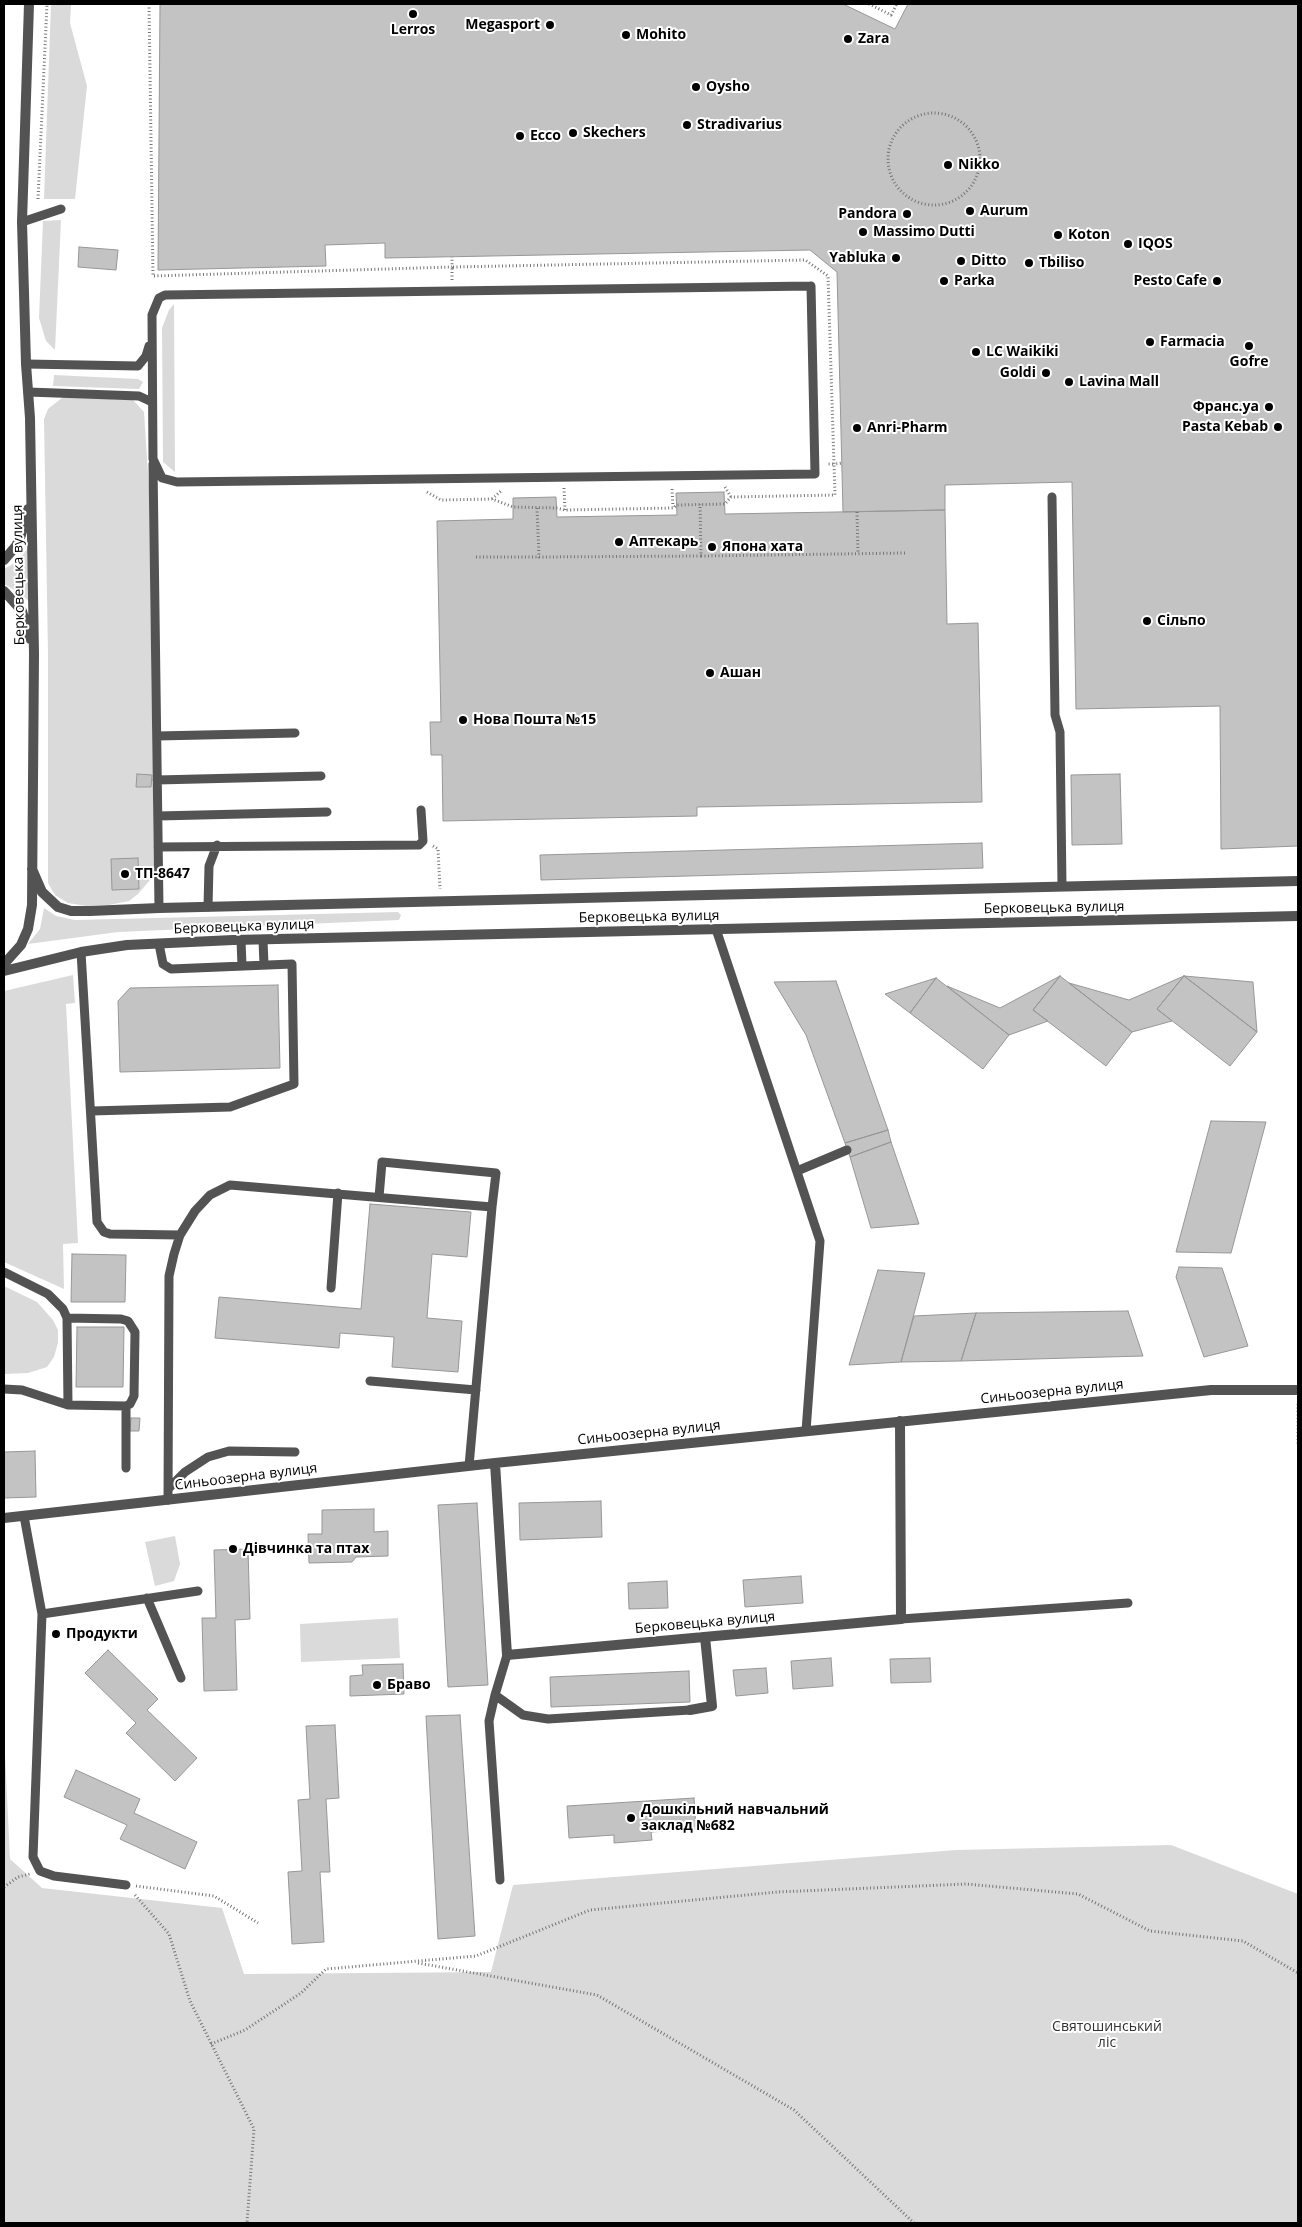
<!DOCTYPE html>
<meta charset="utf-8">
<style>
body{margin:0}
#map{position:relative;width:1302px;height:2227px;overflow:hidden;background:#fff;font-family:"Open Sans",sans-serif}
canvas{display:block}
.frame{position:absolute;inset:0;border:5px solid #000;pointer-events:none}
</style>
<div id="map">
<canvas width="1302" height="2227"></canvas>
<div class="frame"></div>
</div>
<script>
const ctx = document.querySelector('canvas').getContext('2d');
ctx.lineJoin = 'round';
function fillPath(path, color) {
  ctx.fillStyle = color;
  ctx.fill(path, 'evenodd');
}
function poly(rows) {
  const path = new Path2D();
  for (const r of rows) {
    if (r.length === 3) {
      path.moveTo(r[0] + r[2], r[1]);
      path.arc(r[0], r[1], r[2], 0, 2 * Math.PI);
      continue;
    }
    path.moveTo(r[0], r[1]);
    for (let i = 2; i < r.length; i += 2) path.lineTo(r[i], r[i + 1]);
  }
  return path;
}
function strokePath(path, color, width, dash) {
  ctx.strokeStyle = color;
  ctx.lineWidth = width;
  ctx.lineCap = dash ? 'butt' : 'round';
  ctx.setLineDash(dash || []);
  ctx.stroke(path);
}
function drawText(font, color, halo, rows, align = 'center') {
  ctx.font = font + ' "Open Sans",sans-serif';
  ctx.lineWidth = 4;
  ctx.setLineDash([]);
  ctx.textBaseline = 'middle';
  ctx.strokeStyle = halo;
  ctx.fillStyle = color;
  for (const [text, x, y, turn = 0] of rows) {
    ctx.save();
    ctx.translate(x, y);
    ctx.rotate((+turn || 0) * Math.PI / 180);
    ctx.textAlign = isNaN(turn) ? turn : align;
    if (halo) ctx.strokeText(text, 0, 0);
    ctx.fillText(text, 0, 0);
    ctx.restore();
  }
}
const green = poly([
 [51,4,71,4,70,23,87,86,75,199,44,199],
 [61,220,55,350,46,341,39,318,43,221],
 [174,304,175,472,163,462,162,328,169,310],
 [54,375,138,379,143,382,139,389,53,386],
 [63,397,133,400,144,412,149,489,154,868,150,880,138,894,129,901,109,905,87,906,68,903,55,895,48,883,48,654,44,419,48,409],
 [28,548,30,602,18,592,4,584,4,569,17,562],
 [44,908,56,916,75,920,398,912,401,915,399,920,118,932,28,944,40,929],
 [73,975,75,1003,66,1004,78,1243,63,1244,64,1289,4,1262,4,991],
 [4,1286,37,1302,53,1320,58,1330,58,1343,54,1357,47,1367,28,1373,4,1374],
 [175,1536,180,1564,174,1581,155,1586,145,1542],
 [398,1618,400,1658,301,1662,300,1624],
 [4,1734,10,1859,42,1888,222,1908,244,1974,491,1972,513,1885,956,1850,1171,1845,1298,1894,1298,2223,4,2223]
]);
const building = poly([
 [160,4,843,4,895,29,908,4,1298,4,1298,846,1221,849,1220,706,1076,709,1072,482,945,485,945,510,843,512,837,272,810,250,385,258,385,243,325,245,326,266,158,270,160,4],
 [79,247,118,250,116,270,78,267,79,247],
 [724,492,725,514,945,510,947,624,978,623,982,802,697,807,697,816,443,821,442,755,431,755,430,722,441,722,437,521,513,519,513,498,556,497,557,517,677,515,676,493,724,492],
 [137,774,152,775,151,787,136,787,137,774],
 [1120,774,1122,844,1072,845,1071,775,1120,774],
 [982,843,983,868,541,880,540,855,982,843],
 [138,858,139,889,112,890,111,859,138,858],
 [1060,976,1132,1032,1106,1066,1033,1010,1060,976],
 [1060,976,1033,1010,1048,1021,1009,1035,947,986,1000,1008,1060,976],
 [1184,976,1257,1032,1230,1066,1157,1009,1184,976],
 [1184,976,1253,982,1257,1032,1184,976],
 [1184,976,1157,1009,1172,1021,1132,1032,1069,983,1129,1000,1184,976],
 [936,978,1009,1035,983,1069,910,1013,936,978],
 [936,978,910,1013,885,994,936,978],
 [836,981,888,1130,845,1143,806,1035,774,982,836,981],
 [278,985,280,1068,120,1072,118,1001,130,988,278,985],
 [1211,1121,1266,1122,1231,1253,1176,1252,1211,1121],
 [888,1130,891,1142,850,1157,845,1143,888,1130],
 [891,1142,919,1224,871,1228,850,1157,891,1142],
 [370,1204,471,1212,467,1257,432,1254,427,1318,462,1321,458,1372,392,1367,394,1337,340,1333,339,1348,215,1338,219,1297,361,1309,370,1204],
 [72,1254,126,1255,125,1302,71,1302,72,1254],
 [1179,1267,1222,1268,1248,1346,1204,1357,1176,1277,1179,1267],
 [878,1270,925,1273,901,1362,849,1365,878,1270],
 [1128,1311,1143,1356,961,1361,976,1313,1128,1311],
 [976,1313,961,1361,901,1362,914,1316,976,1313],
 [77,1327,124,1327,123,1387,76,1387,77,1327],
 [131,1418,140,1418,139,1431,130,1431,131,1418],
 [35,1451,36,1497,4,1498,4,1452,35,1451],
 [601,1501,602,1537,520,1540,519,1503,601,1501],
 [477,1503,488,1685,448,1687,438,1505,477,1503],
 [374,1509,374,1532,388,1531,388,1556,356,1557,352,1562,309,1563,308,1534,322,1534,322,1510,374,1509],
 [248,1549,250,1619,235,1620,237,1690,204,1691,202,1618,216,1618,214,1550,248,1549],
 [801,1576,803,1603,745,1607,743,1580,801,1576],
 [667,1581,668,1608,629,1609,628,1583,667,1581],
 [108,1650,158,1699,147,1710,197,1758,175,1781,126,1733,136,1723,85,1673,108,1650],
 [831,1658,833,1686,793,1689,791,1661,831,1658],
 [930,1658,931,1682,891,1683,890,1659,930,1658],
 [403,1664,404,1694,350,1696,350,1676,363,1675,362,1665,403,1664],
 [766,1668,768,1693,736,1696,733,1670,766,1668],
 [689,1671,690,1702,551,1707,550,1677,689,1671],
 [460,1715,475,1936,438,1939,426,1716,460,1715],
 [335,1725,339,1798,326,1799,330,1872,320,1872,324,1942,292,1944,288,1872,302,1871,298,1800,310,1799,306,1726,335,1725],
 [76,1770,140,1799,134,1813,197,1842,185,1869,120,1839,127,1825,64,1797,76,1770],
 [694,1798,696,1829,651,1832,652,1840,614,1843,614,1835,569,1838,567,1806,694,1798]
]);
const path = poly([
 [149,4,153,276,452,267,452,257],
 [869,4,891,15,897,4],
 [934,159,46],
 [38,199,47,4],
 [452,280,452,267,805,260,828,276,834,464,843,463],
 [725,487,731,497],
 [564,488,565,510],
 [672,489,673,507],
 [427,492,441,500,492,499,513,507,556,508,565,510,673,508,677,505,725,504,731,497,835,495,834,464,827,464],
 [492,499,501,491],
 [537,508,539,557,701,556,700,504],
 [857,512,858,554],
 [701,556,905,553],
 [476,557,539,557],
 [433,846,438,849,440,889],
 [1298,1404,1298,1445],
 [136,1886,214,1896,258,1923],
 [4,1887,18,1877,30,1874],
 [135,1895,169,1934,190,2001,254,2129,247,2223],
 [418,1963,597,1995,794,2110,914,2223],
 [211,2044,245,2030,301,1993,326,1969,476,1956,590,1910,777,1892,966,1884,1078,1894,1150,1931,1243,1941,1298,1973]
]);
const lane = poly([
 [22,222,61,209],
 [811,286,815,474,177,482,162,478,153,459,152,315,159,298,165,295,811,286],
 [26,364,138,366,146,356,149,346],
 [28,392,139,396,152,402],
 [153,464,159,908],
 [1052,497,1055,715,1060,732,1062,886],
 [157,736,295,733],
 [157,780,321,776],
 [158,816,327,812],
 [158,847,419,845,423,841,421,810],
 [208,907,209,866,217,845],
 [716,929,820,1241,806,1431],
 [241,940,242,966],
 [263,940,264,965],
 [81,952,97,1222,104,1232,110,1234,180,1235],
 [92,1111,230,1107,294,1084,292,964,171,969,163,964,159,944],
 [797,1171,847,1150],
 [379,1197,382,1162,496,1173,492,1207],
 [4,1272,48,1294,63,1309,67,1318,68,1405,22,1390,4,1389],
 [331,1288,338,1193],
 [67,1318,121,1319,128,1321,135,1332,134,1396,130,1404,126,1406,68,1405],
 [370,1381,476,1390],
 [126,1468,126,1406],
 [168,1489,185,1472,208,1457,229,1451,295,1452],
 [168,1500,169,1276,174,1254,180,1235,195,1211,210,1195,230,1185,492,1207,469,1466],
 [24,1516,42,1614,33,1857,40,1871,54,1876,126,1885],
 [147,1598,181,1678],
 [42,1614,198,1591],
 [901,1619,1128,1603],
 [507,1655,495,1695,523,1715,548,1719,690,1710],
 [495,1695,489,1721,500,1880]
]);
const street = poly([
 [4,560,16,546,21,535,28,509],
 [4,591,22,611,30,639],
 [32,869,42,892,58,907,71,911,90,911,159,908,1298,881],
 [4,964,21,945,28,929,32,905,34,654,30,418,26,364,22,222,29,4],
 [4,971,81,952,127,945,233,940,1298,916],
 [495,1463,507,1655,901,1619,900,1421],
 [4,1518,495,1463,1211,1390,1298,1390],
 [690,1710,712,1706,705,1637]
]);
const markers = [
 [413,14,5,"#000"],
 [550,25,5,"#000"],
 [626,35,5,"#000"],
 [848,39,5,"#000"],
 [696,87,5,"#000"],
 [687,125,5,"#000"],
 [573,133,5,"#000"],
 [520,136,5,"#000"],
 [948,165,5,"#000"],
 [970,211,5,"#000"],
 [907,214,5,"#000"],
 [863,232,5,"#000"],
 [1058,235,5,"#000"],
 [1128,244,5,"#000"],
 [896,258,5,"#000"],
 [961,261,5,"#000"],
 [1029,263,5,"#000"],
 [944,281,5,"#000"],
 [1217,281,5,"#000"],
 [1150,342,5,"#000"],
 [1249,346,5,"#000"],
 [976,352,5,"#000"],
 [1046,373,5,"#000"],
 [1069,382,5,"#000"],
 [1269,407,5,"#000"],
 [1278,427,5,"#000"],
 [857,428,5,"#000"],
 [619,542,5,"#000"],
 [712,547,5,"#000"],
 [1147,621,5,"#000"],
 [710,673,5,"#000"],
 [463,720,5,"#000"],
 [125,874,5,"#000"],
 [233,1549,5,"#000"],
 [56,1634,5,"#000"],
 [377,1685,5,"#000"],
 [631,1818,5,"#000"]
];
const poiNames = [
 ["Megasport",540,25,"right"],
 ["Lerros",413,30,"center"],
 ["Mohito",636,35],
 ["Zara",858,39],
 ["Oysho",706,87],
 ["Stradivarius",697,125],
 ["Skechers",583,133],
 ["Ecco",530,136],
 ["Nikko",958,165],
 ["Aurum",980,211],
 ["Pandora",897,214,"right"],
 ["Massimo Dutti",873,232],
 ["Koton",1068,235],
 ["IQOS",1138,244],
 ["Yabluka",886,258,"right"],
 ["Ditto",971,261],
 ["Tbiliso",1039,263],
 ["Parka",954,281],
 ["Pesto Cafe",1207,281,"right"],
 ["Farmacia",1160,342],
 ["LC Waikiki",986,352],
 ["Gofre",1249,362,"center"],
 ["Goldi",1036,373,"right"],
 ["Lavina Mall",1079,382],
 ["Франс.уа",1259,407,"right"],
 ["Pasta Kebab",1268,427,"right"],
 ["Anri-Pharm",867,428],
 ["Аптекарь",629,542],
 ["Япона хата",722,547],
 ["Сільпо",1157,621],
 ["Ашан",720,673],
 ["Нова Пошта №15",473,720],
 ["ТП-8647",135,874],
 ["Дівчинка та птах",243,1549],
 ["Продукти",66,1634],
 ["Браво",387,1685],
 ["Дошкільний навчальний",641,1810],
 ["заклад №682",641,1826]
];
const streetNames = [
 ["Берковецька вулиця",19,575,-91],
 ["Берковецька вулиця",1054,908,-1],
 ["Берковецька вулиця",649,917,-1],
 ["Берковецька вулиця",244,927,-2],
 ["Синьоозерна вулиця",1052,1392,-6],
 ["Синьоозерна вулиця",649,1433,-6],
 ["Синьоозерна вулиця",246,1477,-7],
 ["Берковецька вулиця",705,1623,-5]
];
const parkNames = [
 ["Святошинський",1107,2027],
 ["ліс",1107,2043]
];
fillPath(green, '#dadada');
fillPath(building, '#c3c3c3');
strokePath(building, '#979797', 1);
strokePath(path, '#757575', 3, [1, 2.5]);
strokePath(lane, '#535353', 9);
strokePath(street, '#535353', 10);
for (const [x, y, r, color] of markers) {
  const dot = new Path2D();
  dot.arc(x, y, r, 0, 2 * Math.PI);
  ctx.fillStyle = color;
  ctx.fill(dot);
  strokePath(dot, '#fff', 2);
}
drawText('bold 14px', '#000', '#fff', poiNames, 'left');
drawText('14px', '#000', '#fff', streetNames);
drawText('14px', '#313131', '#fff', parkNames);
</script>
